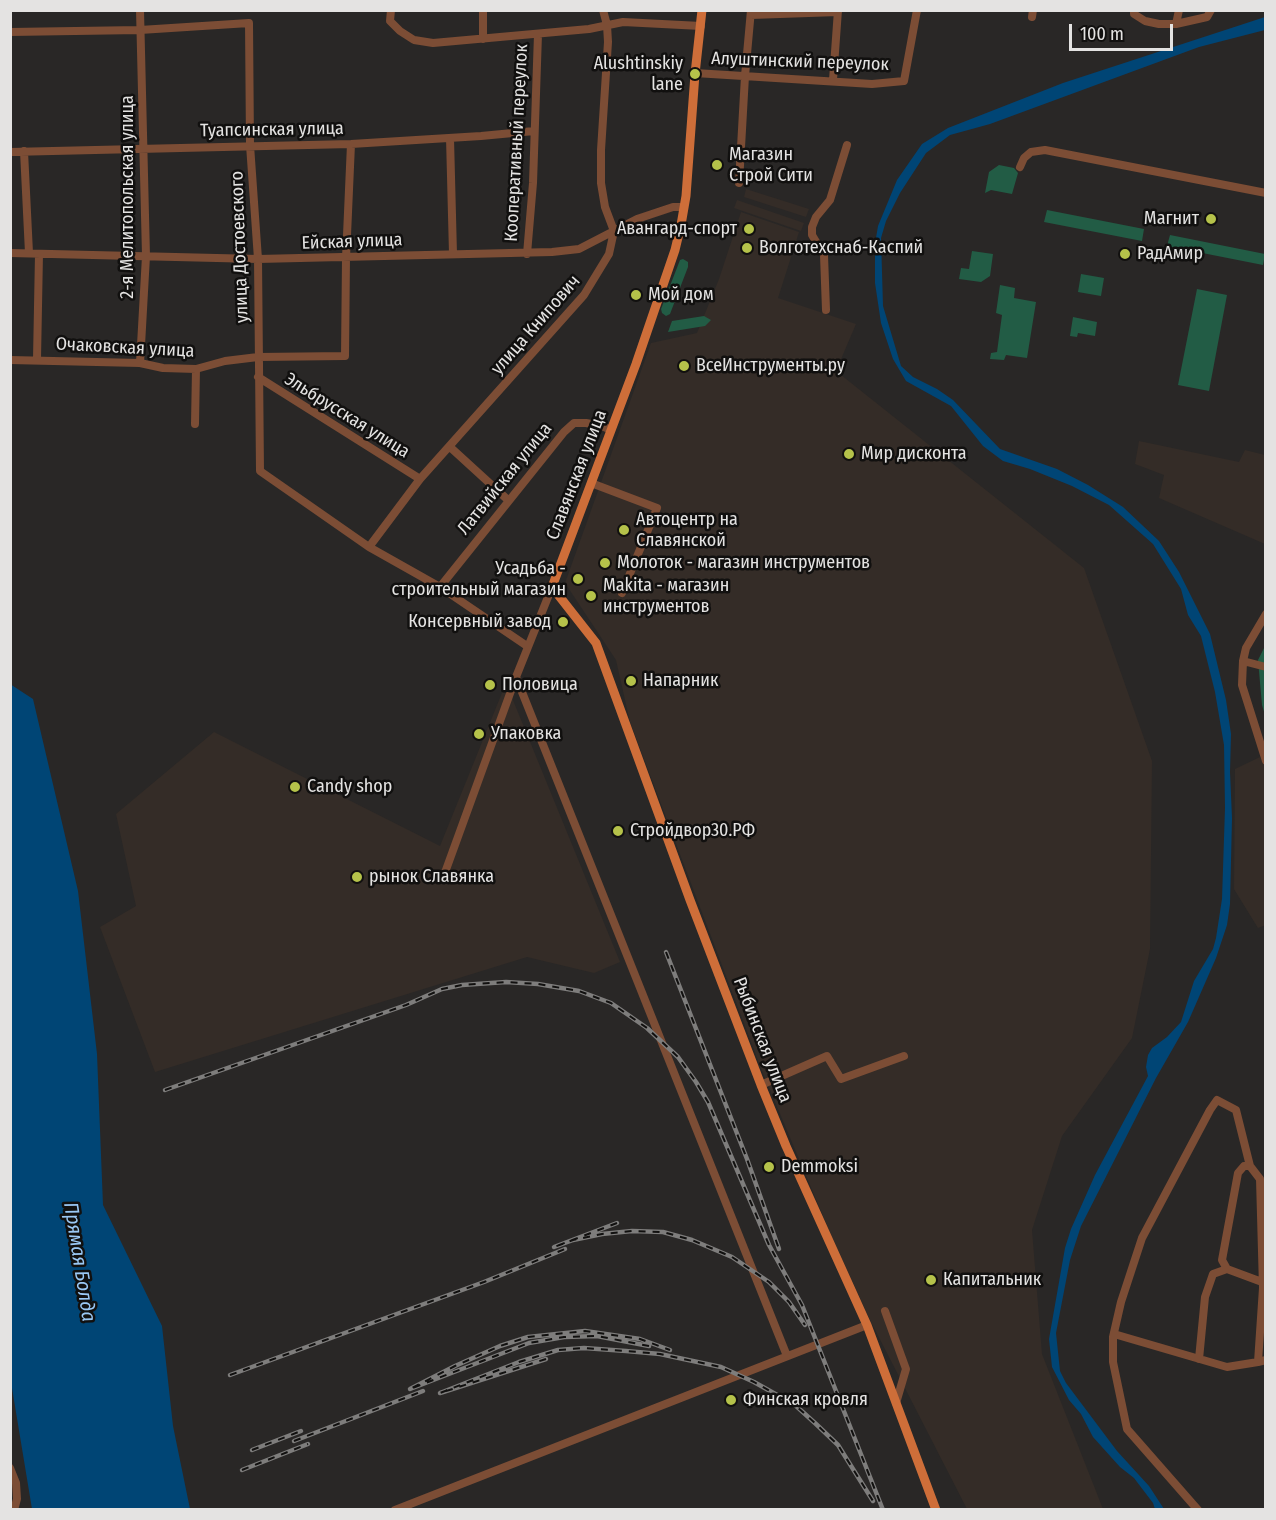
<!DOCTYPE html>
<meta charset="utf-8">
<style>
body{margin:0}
#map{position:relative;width:1276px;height:1520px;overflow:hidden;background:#292726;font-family:"Fira Sans Condensed",sans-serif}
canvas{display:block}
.frame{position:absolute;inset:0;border:12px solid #e4e3e2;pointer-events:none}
.scale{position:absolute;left:1069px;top:24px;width:104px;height:27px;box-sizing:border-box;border:3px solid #e4e3e2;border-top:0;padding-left:8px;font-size:18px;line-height:21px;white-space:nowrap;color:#e4e3e2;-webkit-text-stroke:4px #11100f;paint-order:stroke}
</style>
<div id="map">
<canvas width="1276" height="1520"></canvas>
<div class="frame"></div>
<div class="scale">100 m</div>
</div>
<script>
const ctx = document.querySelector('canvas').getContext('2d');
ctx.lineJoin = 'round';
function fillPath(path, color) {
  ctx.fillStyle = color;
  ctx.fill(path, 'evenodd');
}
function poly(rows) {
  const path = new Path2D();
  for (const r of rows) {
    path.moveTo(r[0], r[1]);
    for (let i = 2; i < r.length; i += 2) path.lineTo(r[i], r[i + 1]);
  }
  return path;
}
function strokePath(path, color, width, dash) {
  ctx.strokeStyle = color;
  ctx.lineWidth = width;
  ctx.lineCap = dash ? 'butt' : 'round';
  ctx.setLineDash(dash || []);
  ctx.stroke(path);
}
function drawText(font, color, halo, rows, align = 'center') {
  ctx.font = font + ' "Fira Sans Condensed",sans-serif';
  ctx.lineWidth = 5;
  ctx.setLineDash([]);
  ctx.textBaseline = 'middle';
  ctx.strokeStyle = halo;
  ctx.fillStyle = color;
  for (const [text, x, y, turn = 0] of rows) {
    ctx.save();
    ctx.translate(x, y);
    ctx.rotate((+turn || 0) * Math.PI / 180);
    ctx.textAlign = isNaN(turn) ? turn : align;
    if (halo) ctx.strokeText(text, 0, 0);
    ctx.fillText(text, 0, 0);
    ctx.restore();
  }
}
const built = poly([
 [746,189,809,209,806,217,744,197],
 [737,200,804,223,801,231,734,208],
 [741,212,799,232,778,298,856,324,836,371,1084,568,1152,761,1150,949,1132,1038,1062,1136,1032,1230,1042,1354,1103,1509,967,1509,870,1320,831,1235,762,1071,630,722,616,660,565,583,651,343,697,333,719,279],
 [1139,441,1239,462,1245,450,1265,455,1265,544,1159,498,1164,475,1135,464],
 [506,683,620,962,594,973,527,957,155,1072,100,927,136,906,116,814,214,732,440,846],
 [1260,757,1266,768,1266,925,1258,928,1234,889,1235,769]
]);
const green = poly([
 [999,165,1014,168,1018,173,1012,194,991,190,985,193,989,172],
 [1047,210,1144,229,1142,241,1044,222],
 [1170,235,1265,254,1263,265,1167,246],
 [972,251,993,254,990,276,981,282,959,279,961,268,969,269],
 [683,259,688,262,688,267,670,314,666,316,662,313,661,309,680,260],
 [1081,274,1104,278,1101,296,1078,292],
 [1000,285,1015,288,1014,298,1036,302,1027,358,1006,355,1004,360,990,359,991,353,997,352,1002,315,996,313],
 [1197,289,1227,295,1209,391,1178,385],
 [704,316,711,320,705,326,668,332,672,321],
 [1073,317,1097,322,1095,336,1078,333,1077,337,1070,336],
 [1265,646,1265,715,1262,705,1258,660]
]);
const water = poly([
 [1265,17,1265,30,1199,47,990,124,950,135,926,153,900,193,886,221,881,238,883,306,901,366,913,377,937,389,953,400,1000,449,1057,469,1088,485,1123,507,1159,541,1179,572,1210,634,1226,700,1231,734,1230,772,1232,818,1230,904,1227,925,1216,958,1188,1022,1156,1078,1081,1226,1070,1260,1056,1333,1060,1371,1066,1383,1117,1451,1149,1486,1164,1509,1155,1509,1153,1503,1134,1478,1120,1467,1093,1437,1081,1414,1069,1400,1052,1367,1049,1339,1065,1248,1071,1229,1095,1175,1148,1076,1146,1067,1148,1055,1152,1048,1167,1037,1181,1022,1194,981,1213,949,1216,938,1222,899,1225,808,1224,745,1215,692,1201,636,1188,615,1181,589,1153,544,1109,505,1072,486,1030,469,1003,461,983,446,951,406,906,381,893,359,881,323,875,283,875,244,878,226,897,180,922,144,948,128,1063,83],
 [10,684,33,699,78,891,97,1054,103,1205,162,1326,173,1426,190,1509,32,1509,10,1376]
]);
const minor = poly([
 [140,10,146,256,140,363],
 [391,10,390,21,400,31,414,40,433,43,589,29,623,22,701,26],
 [483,10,483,39],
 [1134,10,1134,14,1145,21,1159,24,1176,24,1179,10],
 [751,15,838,12],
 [1032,17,1033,10],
 [1176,24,1207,17,1211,10],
 [10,32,140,30,249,23,250,145,258,259,260,471,369,547,440,587,527,646],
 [695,73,872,84,904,81,917,10],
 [833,80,838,10],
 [450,138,453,254],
 [24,151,29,253],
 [10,152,351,144,481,136,534,131],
 [1020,167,1024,158,1031,152,1045,150,1266,193],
 [739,183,745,76,751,10],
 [10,253,258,259,552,252,579,249,637,219,673,207,684,207],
 [527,254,533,183,538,34],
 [826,310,824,255,812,235,812,227,816,217,830,200,847,145],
 [37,359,39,254],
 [10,360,140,363,163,368,196,369,225,361,258,357,345,356,346,258,351,144],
 [258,377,420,479],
 [195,424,196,369],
 [450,447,508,500],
 [591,483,657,508,622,593],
 [369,547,420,479,584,295,609,254,614,231,605,207,601,183,601,150,608,42,607,25,603,10],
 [440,587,564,432,574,423,586,423,602,426,611,430],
 [1266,614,1246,648,1243,661,1242,685,1266,761],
 [1243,661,1266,667],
 [516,677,787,1356],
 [443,878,516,677,552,587],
 [761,1085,827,1056,841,1079,904,1056],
 [1227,1269,1222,1260,1238,1173,1244,1166,1250,1166],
 [885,1311,906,1369,896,1403],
 [1114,1334,1227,1367,1258,1362],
 [1199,1359,1205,1297,1213,1274,1227,1269,1262,1282],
 [10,1468,16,1483,17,1499,14,1510],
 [395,1510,867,1325],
 [1198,1510,1127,1429,1113,1362,1113,1337,1121,1302,1142,1238,1210,1110,1217,1100,1236,1110,1250,1166,1260,1179,1263,1288,1258,1362,1266,1360]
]);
const major = poly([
 [702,10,695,74,686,196,681,225,675,250,636,364,552,587,596,643,690,900,761,1085,786,1146,867,1325,936,1510]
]);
const rail = poly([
 [666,952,747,1159,779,1249],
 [165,1090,406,1005,442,989,462,985,506,982,538,984,579,991,611,1003,647,1028,678,1057,696,1082,708,1102,769,1245,802,1305,883,1510],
 [617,1223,554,1247,573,1240,602,1234,632,1231,663,1232,692,1240,732,1257,769,1282,789,1302,805,1325],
 [649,1346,597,1336,564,1337,529,1343,410,1389,455,1366,500,1346,528,1337,585,1331,640,1339,670,1350],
 [546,1359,440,1393,519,1362,558,1350,584,1348,626,1351,660,1354,721,1367,754,1382,795,1405,816,1424,838,1445,873,1501],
 [230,1375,484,1282,565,1249],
 [294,1441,423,1391],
 [252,1450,301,1431],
 [242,1470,308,1444]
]);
const markers = [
 [695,74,6,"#b5c24a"],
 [717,165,6,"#b5c24a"],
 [1211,219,6,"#b5c24a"],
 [749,229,6,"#b5c24a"],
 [747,248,6,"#b5c24a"],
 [1125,254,6,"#b5c24a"],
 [636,295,6,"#b5c24a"],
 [684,366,6,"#b5c24a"],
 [849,454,6,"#b5c24a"],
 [624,530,6,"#b5c24a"],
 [605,563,6,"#b5c24a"],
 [578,579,6,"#b5c24a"],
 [591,596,6,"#b5c24a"],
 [563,622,6,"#b5c24a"],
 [631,681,6,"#b5c24a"],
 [490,685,6,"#b5c24a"],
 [479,734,6,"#b5c24a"],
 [295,787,6,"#b5c24a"],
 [618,831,6,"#b5c24a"],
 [357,877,6,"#b5c24a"],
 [769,1167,6,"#b5c24a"],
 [931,1280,6,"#b5c24a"],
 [731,1400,6,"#b5c24a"]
];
const streetNames = [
 ["Алуштинский переулок",800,62,2],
 ["Туапсинская улица",272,130,-1],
 ["Кооперативный переулок",517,143,-87],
 ["2-я Мелитопольская улица",128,197,-90],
 ["Ейская улица",352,242,-2],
 ["улица Достоевского",240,247,-92],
 ["улица Книпович",536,325,-49],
 ["Очаковская улица",125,348,3],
 ["Эльбрусская улица",347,416,32],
 ["Славянская улица",577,475,-69],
 ["Латвийская улица",505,479,-51],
 ["Рыбинская улица",762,1040,69]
];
const poiNames = [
 ["Alushtinskiy",683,64,"right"],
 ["lane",683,85,"right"],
 ["Магазин",729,155],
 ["Строй Сити",729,176],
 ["Магнит",1199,219,"right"],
 ["Авангард-cпорт",737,229,"right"],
 ["Волготехснаб-Каспий",759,248],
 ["РадАмир",1137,254],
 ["Мой дом",648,295],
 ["ВсеИнструменты.ру",696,366],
 ["Мир дисконта",861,454],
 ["Автоцентр на",636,520],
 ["Славянской",636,541],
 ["Молоток - магазин инструментов",617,563],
 ["Усадьба -",566,569,"right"],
 ["строительный магазин",566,590,"right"],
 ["Makita - магазин",603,586],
 ["инструментов",603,607],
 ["Консервный завод",551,622,"right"],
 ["Напарник",643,681],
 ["Половица",502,685],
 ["Упаковка",491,734],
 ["Candy shop",307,787],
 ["Стройдвор30.РФ",630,831],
 ["рынок Славянка",369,877],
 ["Demmoksi",781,1167],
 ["Капитальник",943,1280],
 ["Финская кровля",743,1400]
];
const waterNames = [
 ["Прямая Болда",79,1262,81]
];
fillPath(built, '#342c27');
fillPath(green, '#225c45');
fillPath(water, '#004575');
strokePath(minor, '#7c4d35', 8);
strokePath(major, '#ce6e39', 9);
strokePath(rail, '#7e7d7c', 4.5);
strokePath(rail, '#11100f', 2, [7]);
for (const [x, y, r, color] of markers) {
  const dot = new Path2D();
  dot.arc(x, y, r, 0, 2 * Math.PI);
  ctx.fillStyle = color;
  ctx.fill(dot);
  strokePath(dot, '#11100f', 2);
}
drawText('18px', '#e4e3e2', '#11100f', streetNames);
drawText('18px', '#e4e3e2', '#11100f', poiNames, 'left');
drawText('italic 20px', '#9ac8f5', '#11100f', waterNames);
</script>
